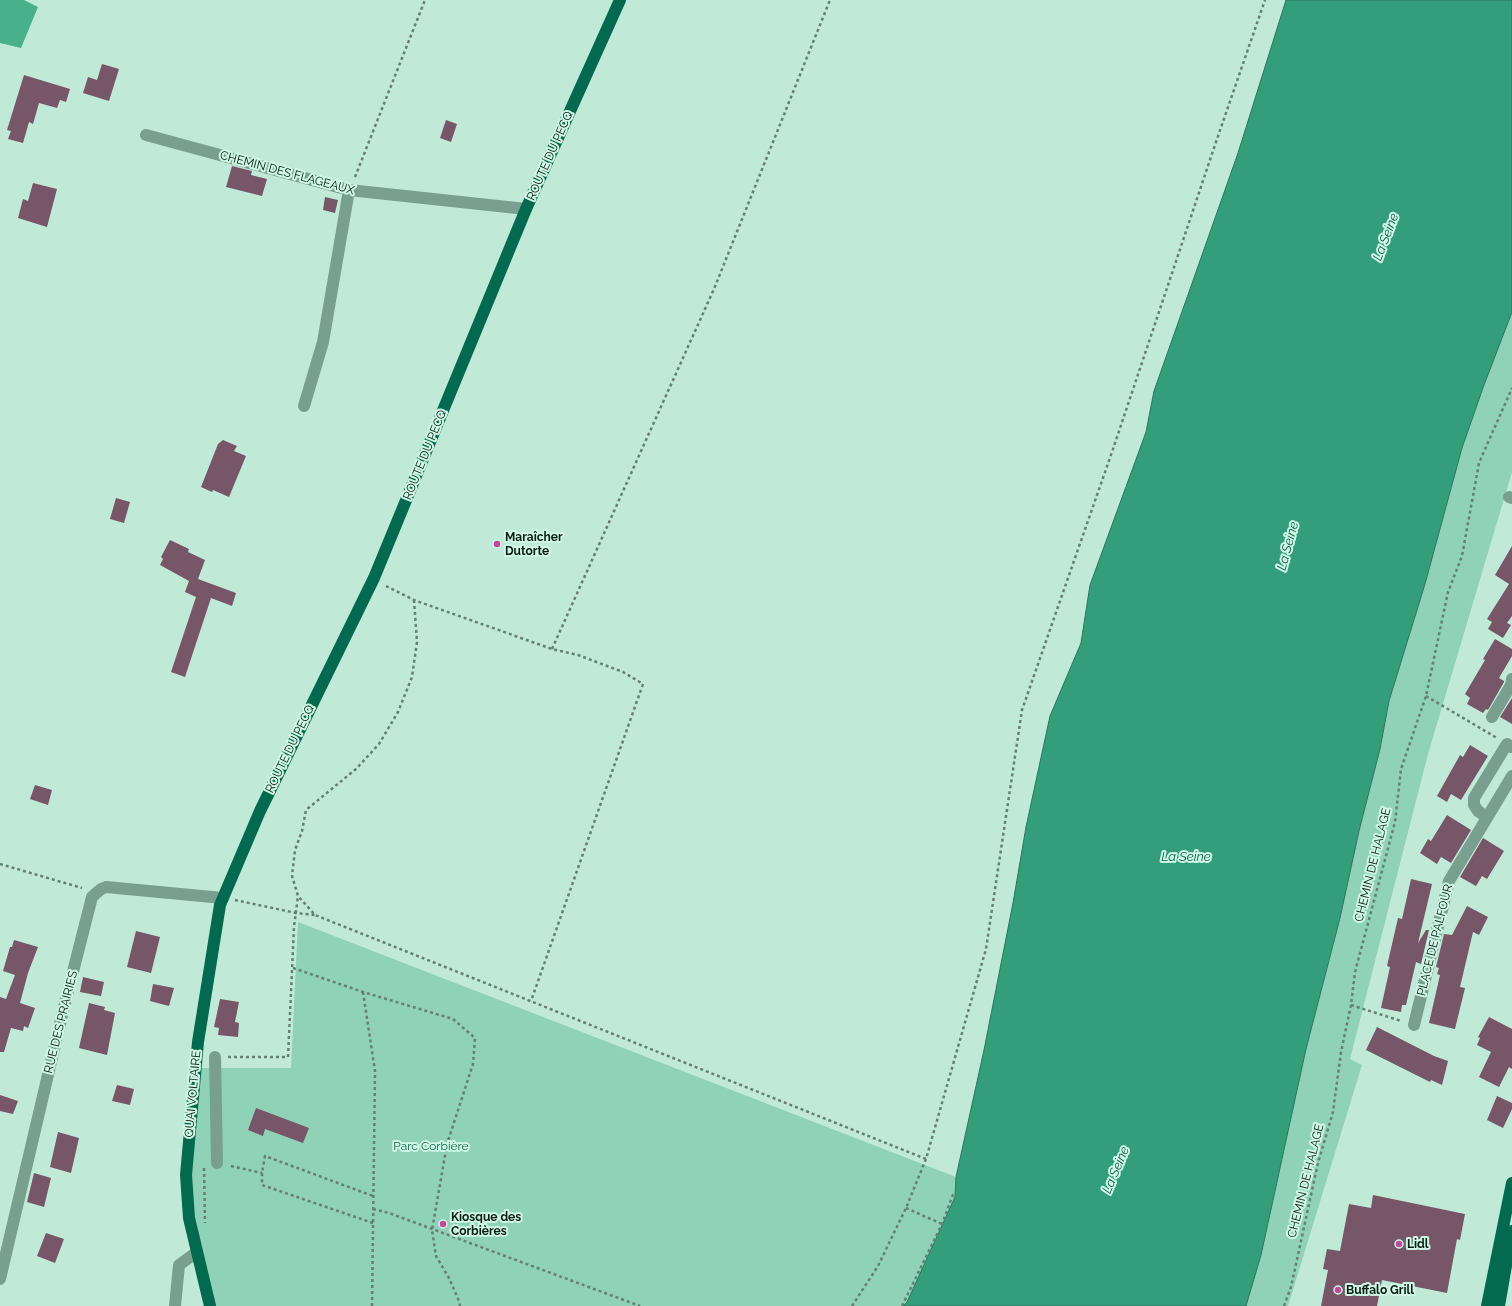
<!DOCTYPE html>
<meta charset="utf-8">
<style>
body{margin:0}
canvas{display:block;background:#c1e9d8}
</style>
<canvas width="1512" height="1306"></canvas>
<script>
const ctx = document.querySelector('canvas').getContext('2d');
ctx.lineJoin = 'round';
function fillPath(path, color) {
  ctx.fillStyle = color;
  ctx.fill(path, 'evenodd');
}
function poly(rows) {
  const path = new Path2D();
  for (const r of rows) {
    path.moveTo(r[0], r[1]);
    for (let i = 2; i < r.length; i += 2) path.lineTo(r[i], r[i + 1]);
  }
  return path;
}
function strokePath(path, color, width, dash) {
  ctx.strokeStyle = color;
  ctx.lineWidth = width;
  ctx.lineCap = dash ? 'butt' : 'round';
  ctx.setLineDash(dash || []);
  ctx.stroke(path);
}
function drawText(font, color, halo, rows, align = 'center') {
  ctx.font = font + ' Raleway,sans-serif';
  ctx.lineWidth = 4;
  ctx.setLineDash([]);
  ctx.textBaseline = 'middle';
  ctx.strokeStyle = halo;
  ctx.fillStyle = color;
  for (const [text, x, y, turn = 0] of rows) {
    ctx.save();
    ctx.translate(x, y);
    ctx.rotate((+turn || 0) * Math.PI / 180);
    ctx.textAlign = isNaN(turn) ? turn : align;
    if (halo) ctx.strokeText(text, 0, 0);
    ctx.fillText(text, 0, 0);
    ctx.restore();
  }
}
const green = poly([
 [1512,312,1512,472,1428,754,1350,1059,1362,1065,1288,1306,1246,1306,1261,1255,1306,1049,1340,918,1359,831,1380,749,1389,701,1425,584,1462,448,1484,385],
 [298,922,956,1177,955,1197,907,1302,903,1306,211,1306,189,1218,196,1068,291,1068]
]);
const forest = poly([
 [0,0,24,0,38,7,21,48,0,43]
]);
const water = poly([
 [1286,0,1512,0,1512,312,1484,385,1462,448,1425,584,1389,701,1380,749,1359,831,1340,918,1306,1049,1261,1255,1246,1306,903,1306,907,1302,955,1197,956,1177,984,1050,1013,903,1026,827,1050,716,1081,643,1090,585,1146,432,1154,391,1238,153,1286,0]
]);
const building = poly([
 [102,64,119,69,109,101,83,93,88,77,97,80],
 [24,75,70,89,66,102,60,100,57,108,39,103,33,124,29,122,23,143,8,139,11,131,7,130],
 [446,120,457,124,451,142,440,138],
 [232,166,252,171,251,175,267,179,262,196,226,187],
 [33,183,57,189,47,227,18,218,23,199,28,201],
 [325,197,338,200,335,213,323,210],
 [223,440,237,446,234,451,246,456,229,497,213,490,212,492,201,487,218,444],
 [116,498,130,502,124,523,110,519],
 [170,540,189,549,188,552,205,560,198,579,236,593,232,606,211,598,185,677,171,672,196,597,185,592,189,581,160,565,163,559,161,557],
 [1512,546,1512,616,1507,623,1511,625,1503,638,1488,629,1492,622,1487,619,1509,584,1495,575],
 [1495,639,1512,649,1512,656,1499,678,1504,681,1504,682,1488,710,1486,709,1483,713,1467,704,1470,698,1465,694,1485,660,1483,659],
 [1512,698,1512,724,1500,717],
 [1470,745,1488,756,1461,800,1451,794,1447,802,1437,796,1460,755,1463,757],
 [35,785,52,790,48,805,30,799],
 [1447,815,1471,830,1451,863,1441,857,1437,864,1420,853,1428,839,1431,841],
 [1483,838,1504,851,1487,879,1482,876,1476,886,1460,877],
 [1411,879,1432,884,1418,943,1426,930,1429,930,1421,964,1416,962,1406,1005,1402,1005,1401,1012,1381,1008,1390,967,1387,966,1398,918,1402,919],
 [1467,906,1488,917,1479,935,1473,932,1460,987,1465,988,1455,1029,1429,1023,1440,975,1437,974,1439,968,1436,967,1444,934,1452,935],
 [136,931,160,937,151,973,127,967],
 [14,940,38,947,28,973,20,1003,35,1008,28,1028,24,1026,23,1031,11,1028,4,1052,0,1052,0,997,6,999,15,975,3,971,10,947,12,947],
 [83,977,104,982,101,996,80,992],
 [153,984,174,988,169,1006,150,1001],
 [220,999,239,1002,235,1022,239,1023,238,1037,218,1035,219,1028,214,1027],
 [89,1003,105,1007,104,1010,115,1013,107,1055,79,1048],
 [1489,1017,1512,1029,1512,1069,1509,1067,1499,1087,1479,1077,1491,1052,1477,1045,1480,1038,1478,1037],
 [1377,1027,1434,1056,1448,1061,1442,1085,1431,1080,1430,1082,1366,1050],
 [117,1085,134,1089,130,1105,112,1101],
 [0,1095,18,1101,13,1114,0,1111],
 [1497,1096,1512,1103,1512,1109,1503,1128,1487,1120],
 [256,1108,309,1128,303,1143,265,1129,263,1136,248,1130],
 [58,1132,79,1138,71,1173,50,1167],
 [34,1173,51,1178,44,1207,27,1202],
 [1373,1195,1465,1214,1460,1240,1457,1239,1447,1293,1382,1280,1377,1306,1321,1306,1328,1270,1323,1269,1327,1249,1340,1251,1349,1204,1371,1208],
 [46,1233,64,1239,55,1263,37,1256]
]);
const path = poly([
 [355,177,425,0],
 [386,586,414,600,552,649,578,655,623,672,643,684,531,1001],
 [414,600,417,642,412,677,398,712,379,744,356,769,306,810,302,831,295,850,292,876,298,896,315,915,926,1159],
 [552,649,714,289,830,0],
 [1426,696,1497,738],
 [0,864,82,888],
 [235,900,296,913,315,915],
 [293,968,363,992,453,1019,475,1038,473,1064,447,1144,432,1230,436,1256,449,1278,459,1301,460,1306],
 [363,992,375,1071,372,1306],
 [1351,1005,1401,1021],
 [228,1057,288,1057,294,927,298,896],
 [231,1166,262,1173],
 [204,1168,205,1223],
 [906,1208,942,1224],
 [373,1209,389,1213,640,1306],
 [373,1223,262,1185,262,1173,265,1156,373,1196],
 [852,1306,878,1266,906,1208,926,1159,986,949,1022,710,1112,452,1217,139,1265,0],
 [902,1306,942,1224,954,1192],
 [1284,1306,1291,1287,1318,1163,1333,1112,1341,1052,1351,1005,1355,972,1395,822,1401,769,1426,696,1448,592,1462,556,1479,463,1512,388]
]);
const minor = poly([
 [146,135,349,190,526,209],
 [304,406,323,342,349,190],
 [1509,497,1512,498],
 [1492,717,1511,685,1512,679],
 [1487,817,1478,811,1474,805,1474,798,1507,744,1512,747],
 [1414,1025,1449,881,1512,776],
 [215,1057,217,1163],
 [0,1279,63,1011,92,897,101,889,106,887,223,898],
 [175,1306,179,1265,197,1252]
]);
const major = poly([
 [210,1306,189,1218,186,1175,198,1042,220,905,260,811,374,578,526,209,620,0],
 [1487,1306,1512,1183],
 [1499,1306,1512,1231]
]);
const markers = [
 [497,544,4,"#c64895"],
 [443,1224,4,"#c64895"],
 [1399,1244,4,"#c64895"],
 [1338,1290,4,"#c64895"]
];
const streetNames = [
 ["ROUTE DU PECQ",550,156,-66],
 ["CHEMIN DES FLAGEAUX",287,173,15],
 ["ROUTE DU PECQ",425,455,-68],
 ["ROUTE DU PECQ",290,749,-64],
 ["CHEMIN DE HALAGE",1373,865,-76],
 ["PLACE DE PALFOUR",1435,940,-76],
 ["RUE DES PRAIRIES",61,1022,-76],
 ["QUAI VOLTAIRE",193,1094,-85],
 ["CHEMIN DE HALAGE",1306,1181,-76]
];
const poiNames = [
 ["Maraîcher",505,537],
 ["Dutorte",505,551],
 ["Kiosque des",451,1217],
 ["Corbières",451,1231],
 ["Lidl",1407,1244],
 ["Buffalo Grill",1346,1290]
];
const parkNames = [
 ["Parc Corbière",431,1146]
];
const waterNames = [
 ["La Seine",1386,237,-69],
 ["La Seine",1288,546,-75],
 ["La Seine",1186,857],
 ["La Seine",1116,1170,-67]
];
fillPath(green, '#8fd2b8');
fillPath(forest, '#48b08c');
fillPath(water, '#349e7c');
strokePath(water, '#28775d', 1);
fillPath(building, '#765667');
strokePath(path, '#647f74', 2.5, [3, 3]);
strokePath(minor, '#789f8f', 12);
strokePath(major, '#03694f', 12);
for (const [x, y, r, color] of markers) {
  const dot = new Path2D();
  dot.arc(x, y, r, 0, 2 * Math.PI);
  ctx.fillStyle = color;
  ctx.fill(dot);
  strokePath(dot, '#cef7e5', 1.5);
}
drawText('12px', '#0c1c16', '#cef7e5', streetNames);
drawText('bold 12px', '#0c1c16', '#cef7e5', poiNames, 'left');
drawText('12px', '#14644c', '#cef7e5', parkNames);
drawText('italic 13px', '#085d46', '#cef7e5', waterNames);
</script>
